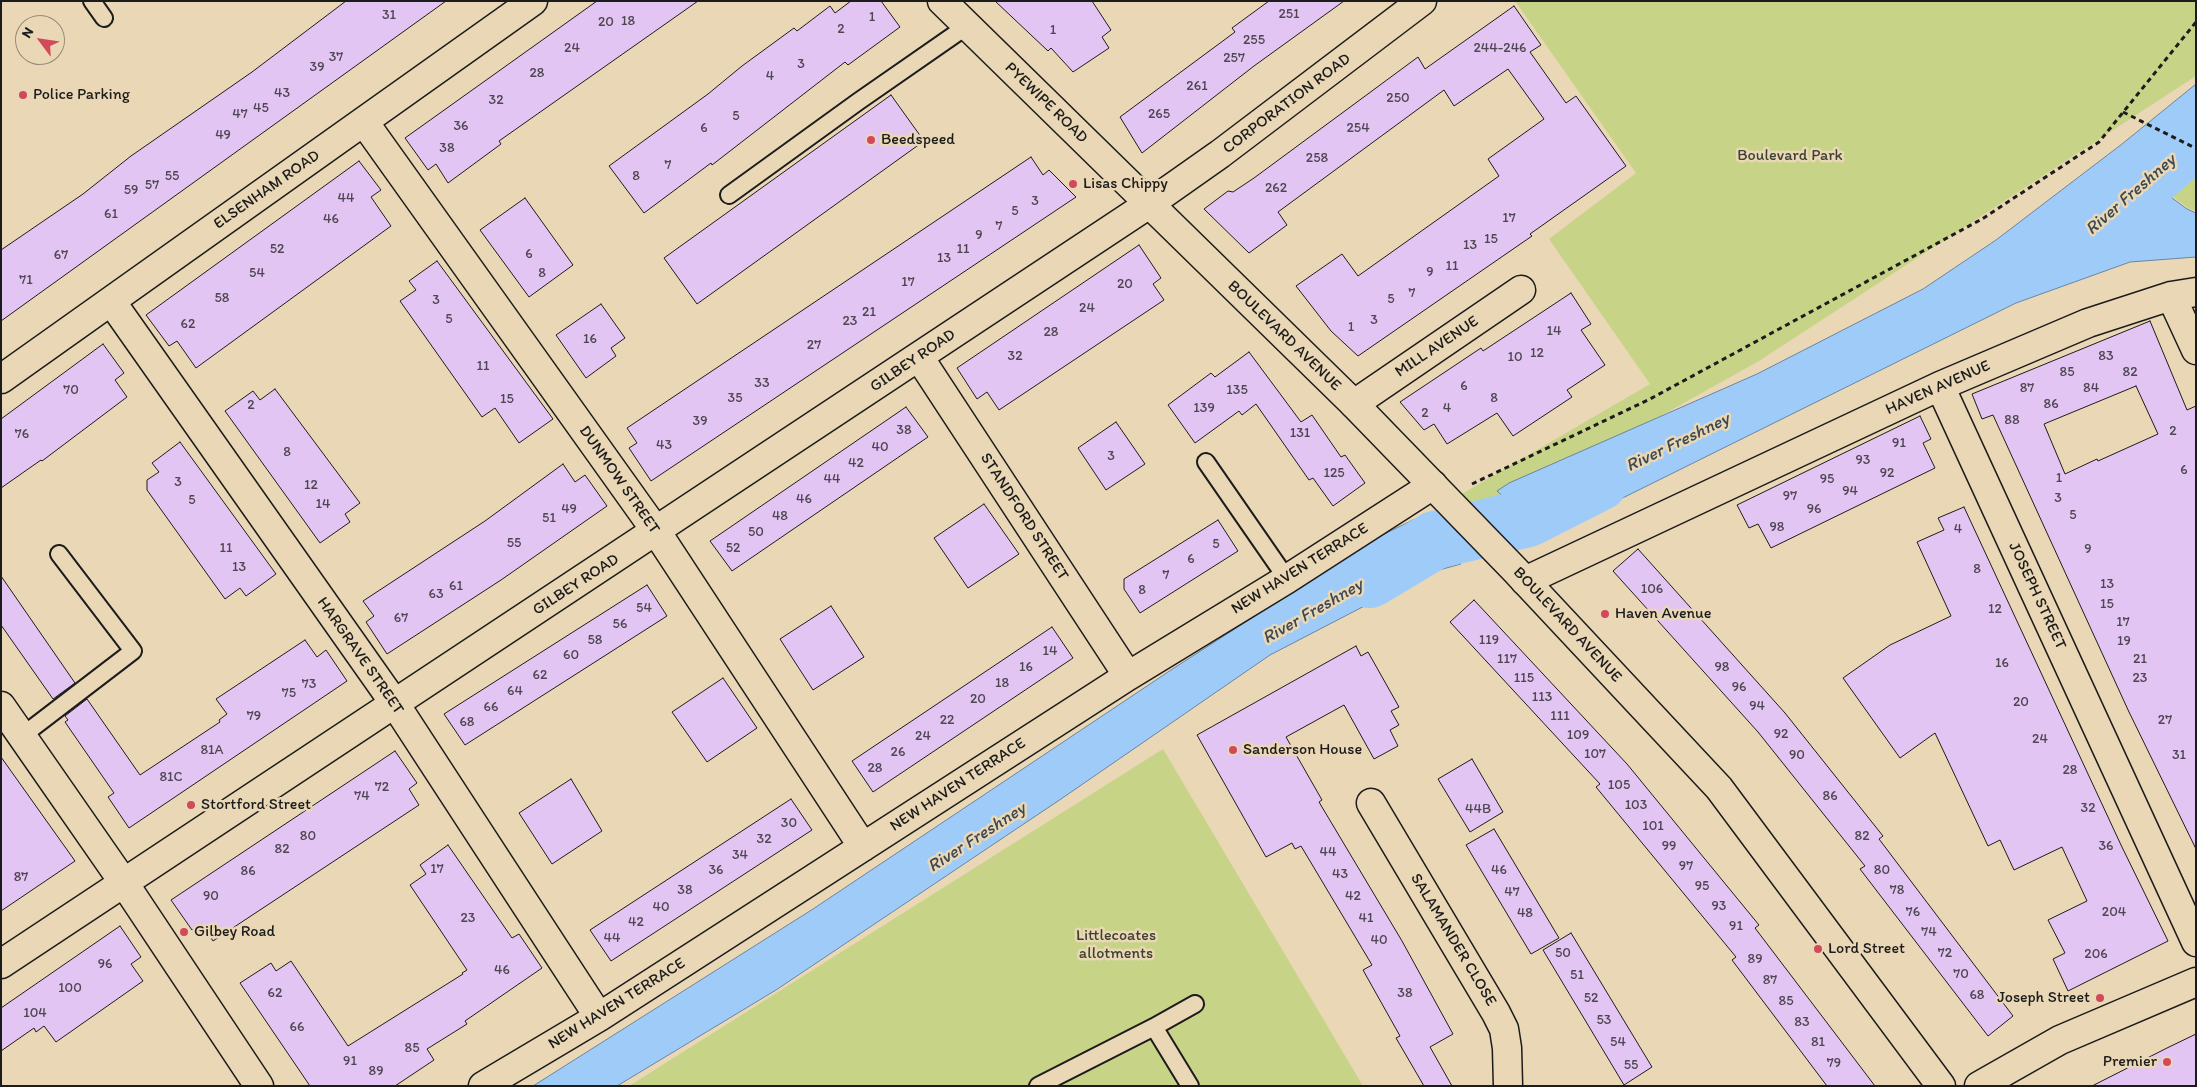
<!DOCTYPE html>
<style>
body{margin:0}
#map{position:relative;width:2197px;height:1087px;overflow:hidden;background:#ead7b5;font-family:Itim,sans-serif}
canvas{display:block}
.frame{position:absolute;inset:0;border:2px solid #1c1c1c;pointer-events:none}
.north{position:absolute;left:15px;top:15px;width:50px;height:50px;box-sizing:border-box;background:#ead7b5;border:1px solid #988c78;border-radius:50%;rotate:301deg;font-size:14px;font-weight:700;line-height:20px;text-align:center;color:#1c1c1c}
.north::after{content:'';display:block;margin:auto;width:18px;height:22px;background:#d1495b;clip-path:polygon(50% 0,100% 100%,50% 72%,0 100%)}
</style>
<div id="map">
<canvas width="2197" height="1087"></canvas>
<div class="frame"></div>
<div class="north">N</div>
</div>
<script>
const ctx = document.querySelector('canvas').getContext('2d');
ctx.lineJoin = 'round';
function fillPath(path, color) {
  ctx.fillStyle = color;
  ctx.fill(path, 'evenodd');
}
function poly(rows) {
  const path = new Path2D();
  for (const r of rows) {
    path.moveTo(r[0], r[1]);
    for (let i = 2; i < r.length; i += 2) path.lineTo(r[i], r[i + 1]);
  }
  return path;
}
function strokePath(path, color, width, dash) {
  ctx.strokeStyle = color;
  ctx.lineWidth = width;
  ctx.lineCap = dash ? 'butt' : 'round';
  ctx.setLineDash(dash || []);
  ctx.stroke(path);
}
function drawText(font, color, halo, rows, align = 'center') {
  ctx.font = font + ' Itim,sans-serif';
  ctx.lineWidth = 5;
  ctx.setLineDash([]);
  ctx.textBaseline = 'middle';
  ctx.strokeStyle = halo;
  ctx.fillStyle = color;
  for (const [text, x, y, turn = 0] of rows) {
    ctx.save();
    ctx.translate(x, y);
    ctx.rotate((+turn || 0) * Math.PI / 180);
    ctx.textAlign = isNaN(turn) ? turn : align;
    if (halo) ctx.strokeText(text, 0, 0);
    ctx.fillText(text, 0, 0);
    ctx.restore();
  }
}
const green = poly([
 [1515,1,2196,1,2196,76,1759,361,1666,413,1480,511,1460,495,1650,384,1549,239,1636,173],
 [2196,141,2196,211,2188,208,2169,194,2163,169],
 [1163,749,1363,1086,629,1086]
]);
const water = poly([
 [2196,84,2196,139,2162,168,2168,195,2187,209,2196,213,2196,257,2130,262,2016,303,1552,533,1540,531,1497,491,1509,483,1757,374,1923,289,1996,240,2122,144,2196,84],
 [1413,520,1425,526,1461,564,1428,573,1270,655,1061,799,776,990,617,1086,533,1086,813,909,1174,668,1378,537,1413,520]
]);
const river = poly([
 [2102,220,2196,139],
 [1370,579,1435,540,1528,518,1599,482]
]);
const building = poly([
 [346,1,446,1,1,321,1,250,83,194,131,156,252,72,346,1],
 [597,1,698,1,499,141,501,144,448,183,436,164,428,170,405,138,597,1],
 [851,1,881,1,900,27,848,65,845,62,712,165,711,163,644,213,609,166,708,94,742,66,794,28,797,31,830,6,835,13,851,1],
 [995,1,1092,1,1111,30,1102,37,1109,48,1073,72,1051,48,1048,51,995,1],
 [1269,1,1344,1,1254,66,1142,153,1120,117,1235,32,1232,28,1269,1],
 [1514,6,1541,45,1530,52,1566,103,1576,96,1626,166,1530,234,1532,236,1358,356,1331,331,1296,286,1342,254,1358,276,1499,176,1488,159,1544,119,1508,69,1454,106,1444,90,1278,212,1287,225,1249,253,1204,209,1228,191,1233,192,1254,178,1418,57,1425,69,1514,6],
 [891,95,924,141,697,304,664,258,891,95],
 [1031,157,1043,175,1049,170,1076,197,651,481,629,448,637,443,627,428,1031,157],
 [359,161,381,190,371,197,391,226,196,368,177,341,169,346,146,315,359,161],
 [525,198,573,265,529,297,480,230,525,198],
 [1139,245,1161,278,1153,284,1164,300,999,410,987,392,977,399,957,368,1139,245],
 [437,261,553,419,519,443,495,408,482,417,400,301,416,290,409,281,437,261],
 [1571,293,1591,324,1581,330,1605,365,1567,390,1572,397,1513,436,1497,413,1447,444,1434,424,1424,430,1400,402,1481,348,1483,351,1571,293],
 [601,304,625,338,611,348,616,356,586,378,556,335,601,304],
 [2150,321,2187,410,2196,406,2196,849,2129,712,1993,415,1982,419,1972,394,2150,321],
 [2136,386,2158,434,2098,461,2097,459,2065,474,2044,424,2136,386],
 [103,344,124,373,115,380,127,397,42,461,41,460,1,488,1,419,103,344],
 [1249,352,1301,422,1312,415,1341,457,1345,455,1365,483,1333,506,1313,478,1309,480,1256,404,1242,415,1239,411,1195,443,1168,405,1211,373,1215,377,1249,352],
 [275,389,360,503,345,514,350,522,320,543,225,411,253,391,260,400,275,389],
 [906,407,928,437,732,571,710,541,906,407],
 [1920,416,1931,439,1923,443,1935,468,1771,548,1758,524,1749,528,1737,505,1920,416],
 [1116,422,1145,464,1106,490,1078,448,1116,422],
 [180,442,276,574,246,596,240,588,225,599,147,490,147,480,159,472,152,463,180,442],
 [563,464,575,482,585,475,607,506,501,580,387,654,366,622,374,616,363,601,485,521,563,464],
 [984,504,1019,554,968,588,934,538,984,504],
 [1964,507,2121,845,2168,941,2068,991,2053,959,2065,953,2048,920,2087,901,2062,847,2014,870,2000,840,1988,846,1935,733,1900,758,1843,678,1890,645,1951,616,1917,542,1944,530,1938,518,1964,507],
 [1218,520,1238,551,1140,613,1124,589,1124,579,1218,520],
 [1638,549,1785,713,1883,836,1879,839,2013,1016,1988,1036,1860,869,1865,866,1758,732,1613,571,1638,549],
 [1,576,75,683,53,699,1,625,1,576],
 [647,585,667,616,465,745,444,714,647,585],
 [1474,600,1627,764,1759,925,1755,928,1875,1086,1827,1086,1732,960,1736,957,1596,787,1600,784,1450,622,1474,600],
 [831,606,864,657,813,690,780,639,831,606],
 [1052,627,1073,658,873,792,852,761,1052,627],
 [305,640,317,657,326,650,347,681,129,828,108,797,114,793,65,722,68,720,65,716,87,699,140,775,220,722,219,720,227,714,216,699,305,640],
 [1356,646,1361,656,1368,652,1399,707,1391,711,1399,725,1390,730,1398,746,1374,759,1344,705,1286,737,1322,800,1319,802,1402,941,1453,1034,1430,1047,1452,1086,1424,1086,1396,1038,1400,1036,1363,970,1372,965,1301,846,1295,849,1292,843,1266,857,1197,735,1356,646],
 [723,678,757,728,707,762,672,712,723,678],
 [395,751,417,783,409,789,419,805,213,941,202,924,192,930,171,900,395,751],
 [1,757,75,861,1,911,1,757],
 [1472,759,1503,812,1470,832,1438,779,1472,759],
 [571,779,602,831,552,864,519,813,571,779],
 [791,799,812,830,611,961,590,930,791,799],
 [1494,829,1559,938,1531,954,1466,845,1494,829],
 [448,845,512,938,519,934,542,968,465,1021,467,1024,427,1049,434,1060,395,1086,310,1086,240,983,271,963,276,971,291,961,348,1046,463,974,462,973,467,970,410,885,426,874,420,865,448,845],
 [120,926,141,957,131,964,143,981,56,1042,44,1026,36,1032,34,1028,1,1051,1,1008,120,926],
 [1571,933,1652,1067,1624,1085,1543,950,1571,933],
 [2196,1034,2196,1086,2092,1086,2167,1048,2196,1034]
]);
const path = poly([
 [2123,112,2195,148],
 [1472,484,1650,399,1982,219,2099,142,2196,22]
]);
const lane = poly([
 [92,1,104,18],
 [729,195,859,101,967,26],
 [1206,462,1287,579],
 [22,736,133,651,59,554],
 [1154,1027,1190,1086],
 [1038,1086,1154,1027,1195,1004]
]);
const street = poly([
 [364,122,656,531,863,847],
 [2171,296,2196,350],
 [111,301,395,704,599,1017],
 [919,357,1128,676],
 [1,379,533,1],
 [1940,386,2196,942],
 [1354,404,1521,290],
 [1525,581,1940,386,2088,323,2171,296,2196,292],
 [1,706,124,883,259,1086],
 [1371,803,1496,1013,1504,1029,1507,1048,1508,1086],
 [1,964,1149,204,1220,154,1422,1],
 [483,1086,599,1017,1128,676,1287,579,1433,485],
 [1979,1086,2060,1040,2196,982]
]);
const secondary = poly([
 [942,1,1354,404,1515,570,1719,788,1941,1086]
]);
const markers = [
 [23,95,5,"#d1495b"],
 [871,140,5,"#d1495b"],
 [1073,184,5,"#d1495b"],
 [1605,614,5,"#d1495b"],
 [1233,750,5,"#d1495b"],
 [191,805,5,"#d1495b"],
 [184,932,5,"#d1495b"],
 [1818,949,5,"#d1495b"],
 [2100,998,5,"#d1495b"],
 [2167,1062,5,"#d1495b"]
];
const numberNames = [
 ["251",1289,14],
 ["31",389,15],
 ["1",872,17],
 ["18",628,21],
 ["20",606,22],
 ["2",841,29],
 ["1",1053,30],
 ["255",1254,40],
 ["24",572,48],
 ["244-246",1500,48],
 ["37",336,57],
 ["257",1234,58],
 ["3",801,64],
 ["39",317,67],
 ["28",537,73],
 ["4",770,76],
 ["261",1197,86],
 ["43",282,93],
 ["250",1398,98],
 ["32",496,100],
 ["45",261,108],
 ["47",240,114],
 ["265",1159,114],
 ["5",736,116],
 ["36",461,126],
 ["6",704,128],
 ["254",1358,128],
 ["49",223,135],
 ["38",447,148],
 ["258",1317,158],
 ["7",668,165],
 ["55",172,176],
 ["8",636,176],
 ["57",152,185],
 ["262",1276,188],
 ["59",131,190],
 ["44",346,198],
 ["3",1035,201],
 ["5",1015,211],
 ["61",111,214],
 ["17",1509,218],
 ["46",331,219],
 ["7",999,226],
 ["9",979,235],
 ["15",1491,239],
 ["13",1470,245],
 ["52",277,249],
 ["11",963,249],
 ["6",529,254],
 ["67",61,255],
 ["13",944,258],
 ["11",1452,266],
 ["9",1430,272],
 ["54",257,273],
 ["8",542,273],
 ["71",26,280],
 ["17",908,282],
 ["20",1125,284],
 ["7",1412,293],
 ["58",222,298],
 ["5",1391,299],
 ["3",436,300],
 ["24",1087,308],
 ["21",869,312],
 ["5",449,319],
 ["3",1374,320],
 ["23",850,321],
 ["62",188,324],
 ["1",1351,327],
 ["14",1554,331],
 ["28",1051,332],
 ["16",590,339],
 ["27",814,345],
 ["12",1537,353],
 ["32",1015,356],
 ["83",2106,356],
 ["10",1515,357],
 ["11",483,366],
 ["85",2067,372],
 ["82",2130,372],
 ["33",762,383],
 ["6",1464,386],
 ["87",2027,388],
 ["84",2091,388],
 ["70",71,390],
 ["135",1237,390],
 ["35",735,398],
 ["8",1494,398],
 ["15",507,399],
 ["86",2051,404],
 ["2",251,405],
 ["139",1204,408],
 ["4",1447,408],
 ["2",1425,413],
 ["88",2012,420],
 ["39",700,421],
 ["38",904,430],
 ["2",2173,431],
 ["131",1300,433],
 ["76",22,434],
 ["91",1899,443],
 ["43",664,445],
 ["40",880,447],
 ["8",287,452],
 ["3",1111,456],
 ["93",1863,460],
 ["42",856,463],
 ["6",2184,470],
 ["125",1334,473],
 ["92",1887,473],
 ["1",2059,478],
 ["44",832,479],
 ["95",1827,479],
 ["3",178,482],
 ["12",311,485],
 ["94",1850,491],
 ["97",1790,496],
 ["3",2058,498],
 ["46",804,499],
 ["5",192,500],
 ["14",323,504],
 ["49",569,509],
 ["96",1814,509],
 ["5",2073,515],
 ["48",780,516],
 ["51",549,518],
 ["98",1777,527],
 ["4",1958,529],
 ["50",756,532],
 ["55",514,543],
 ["5",1216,544],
 ["11",226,548],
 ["52",733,548],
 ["9",2088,549],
 ["6",1191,559],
 ["13",239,567],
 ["8",1977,569],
 ["7",1166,575],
 ["13",2107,584],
 ["61",456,586],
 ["106",1652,589],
 ["8",1142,590],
 ["63",436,594],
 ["15",2107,604],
 ["54",644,608],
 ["12",1995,609],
 ["67",401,618],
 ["17",2123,622],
 ["56",620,624],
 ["58",595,640],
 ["119",1489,640],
 ["19",2124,641],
 ["14",1050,651],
 ["60",571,655],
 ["117",1507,659],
 ["21",2140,659],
 ["16",2002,663],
 ["16",1026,667],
 ["98",1722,667],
 ["62",540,675],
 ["115",1524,678],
 ["23",2140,678],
 ["18",1002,683],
 ["73",309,684],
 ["96",1739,687],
 ["64",515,691],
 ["75",289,693],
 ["113",1542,697],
 ["20",978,699],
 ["20",2021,702],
 ["94",1757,706],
 ["66",491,707],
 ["79",254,716],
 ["111",1560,716],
 ["22",947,720],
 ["27",2165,720],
 ["68",467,722],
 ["92",1781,734],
 ["109",1578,735],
 ["24",923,736],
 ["24",2040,739],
 ["81A",212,750],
 ["26",898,752],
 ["107",1595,754],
 ["90",1797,755],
 ["31",2179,755],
 ["28",875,768],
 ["28",2070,770],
 ["81C",171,777],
 ["105",1619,785],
 ["72",382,787],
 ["74",362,796],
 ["86",1830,796],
 ["103",1636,805],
 ["32",2088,808],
 ["44B",1478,809],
 ["30",789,823],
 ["101",1653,826],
 ["80",308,836],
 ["82",1862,836],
 ["32",764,839],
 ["99",1669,846],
 ["36",2106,846],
 ["82",282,849],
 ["44",1328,852],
 ["34",740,855],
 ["97",1686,866],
 ["17",437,869],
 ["36",716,870],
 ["46",1499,870],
 ["80",1882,870],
 ["86",248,871],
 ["43",1340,874],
 ["87",21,877],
 ["95",1702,886],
 ["38",685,890],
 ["78",1897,890],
 ["47",1512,892],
 ["90",211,896],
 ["42",1353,896],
 ["93",1719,906],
 ["40",661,907],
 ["76",1913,912],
 ["204",2114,912],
 ["48",1525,913],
 ["23",468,918],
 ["41",1366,918],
 ["42",636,922],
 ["91",1736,926],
 ["74",1929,932],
 ["44",612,938],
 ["40",1379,940],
 ["50",1563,953],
 ["72",1945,953],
 ["206",2096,954],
 ["89",1755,959],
 ["96",105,964],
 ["46",502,970],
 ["70",1961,974],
 ["51",1577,975],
 ["87",1770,980],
 ["100",70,988],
 ["62",275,993],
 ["38",1405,993],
 ["68",1977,995],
 ["52",1591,998],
 ["85",1786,1001],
 ["104",35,1013],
 ["53",1604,1020],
 ["83",1802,1022],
 ["66",297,1027],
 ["54",1618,1042],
 ["81",1818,1042],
 ["85",412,1048],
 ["91",350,1061],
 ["79",1834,1063],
 ["55",1631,1065],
 ["89",376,1071]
];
const poiNames = [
 ["Police Parking",33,95],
 ["Beedspeed",881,140],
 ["Lisas Chippy",1083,184],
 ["Haven Avenue",1615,614],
 ["Sanderson House",1243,750],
 ["Stortford Street",201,805],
 ["Gilbey Road",194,932],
 ["Lord Street",1828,949],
 ["Joseph Street",2090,998,"right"],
 ["Premier",2157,1062,"right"]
];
const streetNames = [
 ["PYEWIPE ROAD",1046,103,44],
 ["CORPORATION ROAD",1287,104,-37],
 ["ELSENHAM ROAD",267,190,-35],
 ["BOULEVARD AVENUE",1284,336,44],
 ["MILL AVENUE",1437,347,-34],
 ["GILBEY ROAD",913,361,-34],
 ["HAVEN AVENUE",1938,388,-24],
 ["DUNMOW STREET",619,480,55],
 ["STANDFORD STREET",1024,517,57],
 ["NEW HAVEN TERRACE",1300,569,-32],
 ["GILBEY ROAD",576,585,-33],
 ["JOSEPH STREET",2037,596,65],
 ["BOULEVARD AVENUE",1567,625,47],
 ["HARGRAVE STREET",360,656,55],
 ["NEW HAVEN TERRACE",958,785,-33],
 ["SALAMANDER CLOSE",1453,940,59],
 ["NEW HAVEN TERRACE",617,1004,-32]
];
const parkNames = [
 ["Boulevard Park",1790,156],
 ["Littlecoates",1116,936],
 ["allotments",1116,954]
];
const waterNames = [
 ["River Freshney",2131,195,-41],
 ["River Freshney",1678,443,-26],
 ["River Freshney",1313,612,-30],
 ["River Freshney",977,838,-33]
];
fillPath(green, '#c7d488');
fillPath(water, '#9ecbf8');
strokePath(water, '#6a85a0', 1);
strokePath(river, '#9ecbf8', 58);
fillPath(building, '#e3c5f3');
strokePath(building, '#1c1c1c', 1);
strokePath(lane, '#1c1c1c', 20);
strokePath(street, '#1c1c1c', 31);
strokePath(secondary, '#1c1c1c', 31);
strokePath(path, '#1c1c1c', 3, [5, 4]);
strokePath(lane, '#ead7b5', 16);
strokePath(street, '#ead7b5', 28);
strokePath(secondary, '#ead7b5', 28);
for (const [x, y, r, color] of markers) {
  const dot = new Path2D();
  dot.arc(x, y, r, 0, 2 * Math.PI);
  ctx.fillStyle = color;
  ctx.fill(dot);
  strokePath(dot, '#ead7b5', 2);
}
drawText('14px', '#4e4652', null, numberNames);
drawText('16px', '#1c1c1c', '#ead7b5', poiNames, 'left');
drawText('16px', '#1c1c1c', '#ead7b5', streetNames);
drawText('16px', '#3e4132', '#ead7b5', parkNames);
drawText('italic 18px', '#3c4853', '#ead7b5', waterNames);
</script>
